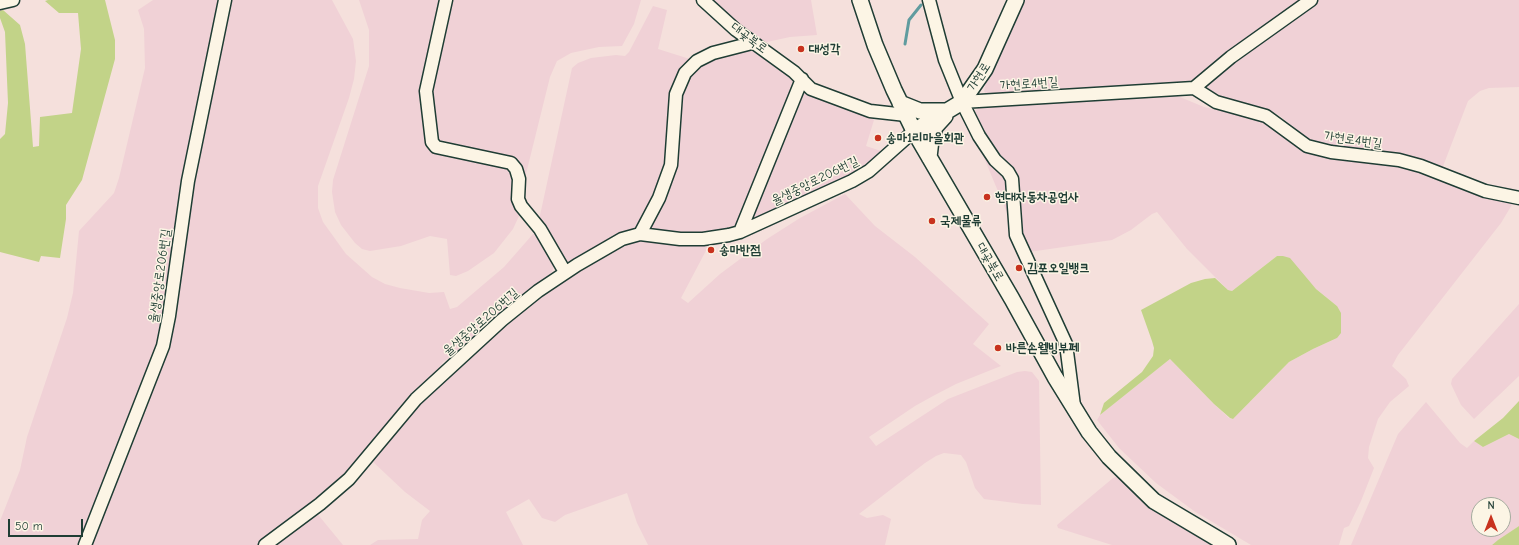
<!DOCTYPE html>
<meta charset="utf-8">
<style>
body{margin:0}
#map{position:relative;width:1519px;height:545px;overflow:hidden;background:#f5e0dc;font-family:"Comic Neue",sans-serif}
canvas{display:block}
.north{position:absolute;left:1471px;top:497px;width:40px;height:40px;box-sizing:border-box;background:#fcf5e5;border:1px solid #a4ab9e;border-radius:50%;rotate:0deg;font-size:11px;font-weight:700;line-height:16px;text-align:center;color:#1f3d34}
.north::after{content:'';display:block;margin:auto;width:14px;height:18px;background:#c8321e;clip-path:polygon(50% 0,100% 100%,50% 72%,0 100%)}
.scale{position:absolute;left:8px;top:519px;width:75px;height:18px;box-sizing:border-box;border:2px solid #1f3d34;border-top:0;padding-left:5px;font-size:12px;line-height:14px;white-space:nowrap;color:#1f3d34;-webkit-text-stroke:3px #fcf5e5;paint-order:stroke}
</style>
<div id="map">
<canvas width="1519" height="545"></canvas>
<div class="north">N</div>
<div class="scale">50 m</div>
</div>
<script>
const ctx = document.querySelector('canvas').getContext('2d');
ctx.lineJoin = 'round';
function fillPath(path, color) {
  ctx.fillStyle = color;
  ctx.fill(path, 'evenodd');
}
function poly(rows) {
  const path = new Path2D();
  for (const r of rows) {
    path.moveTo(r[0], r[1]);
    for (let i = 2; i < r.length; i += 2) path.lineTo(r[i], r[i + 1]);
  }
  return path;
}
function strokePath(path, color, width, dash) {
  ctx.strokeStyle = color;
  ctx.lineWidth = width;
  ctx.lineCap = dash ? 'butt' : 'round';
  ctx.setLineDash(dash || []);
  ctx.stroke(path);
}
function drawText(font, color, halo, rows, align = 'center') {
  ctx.font = font + ' "Comic Neue","Poor Story",sans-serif';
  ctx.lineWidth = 3;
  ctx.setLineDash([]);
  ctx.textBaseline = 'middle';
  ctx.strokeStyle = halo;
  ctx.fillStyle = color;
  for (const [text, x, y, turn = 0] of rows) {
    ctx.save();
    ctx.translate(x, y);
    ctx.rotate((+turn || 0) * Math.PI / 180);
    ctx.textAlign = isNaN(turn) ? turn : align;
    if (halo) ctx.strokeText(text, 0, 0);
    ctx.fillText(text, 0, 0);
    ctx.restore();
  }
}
const built = poly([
 [153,0,332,0,353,39,356,61,354,79,349,98,318,186,318,208,323,222,346,254,372,277,385,284,400,288,429,293,444,292,450,309,457,307,504,267,533,234,537,234,554,265,552,272,540,285,478,336,443,362,435,374,350,474,259,545,0,545,0,521,20,470,27,437,67,318,73,293,79,231,114,193,119,178,145,68,144,29,138,10],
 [359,0,641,0,634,24,622,46,599,47,571,53,557,61,550,77,523,186,519,216,513,229,494,253,468,271,456,276,450,275,447,239,430,236,401,246,370,251,362,249,355,243,341,225,335,212,332,192,333,180,369,66,369,30],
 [708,0,811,0,817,35,790,37,767,42,757,42],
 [1023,0,1519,0,1519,87,1489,88,1480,91,1468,101,1442,169,1309,140,1280,116,1270,111,1227,101,1202,86,987,96,984,91,986,81],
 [653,6,667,10,658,49,693,60,685,69,669,155,654,197,635,230,569,264,565,263,539,220,572,68,578,63,591,58,616,55,625,56,629,52],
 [751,47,798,80,737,228,708,235,649,232,647,226,656,211,680,89,698,64],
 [804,90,870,116,874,120,866,146,881,151,882,156,867,168,753,221,751,218],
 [1168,95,1180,97,1204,107,1262,120,1290,139,1398,165,1510,200,1513,203,1501,223,1398,355,1392,366,1406,379,1409,386,1390,402,1378,419,1369,447,1368,458,1374,468,1361,501,1349,526,1344,528,1339,545,1251,545,1194,511,1156,483,1119,448,1097,420,1100,415,1170,359,1214,404,1229,418,1233,419,1289,362,1313,349,1337,338,1337,306,1316,289,1283,256,1277,256,1232,291,1228,290,1187,249,1157,212,1152,214,1131,230,1112,240,1029,252,1010,220,967,117,980,107],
 [845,194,875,226,915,257,989,324,973,344,1001,366,956,384,933,396,915,406,869,437,876,446,948,399,1017,372,1025,371,1032,372,1039,381,1041,505,1023,504,984,499,975,488,966,462,961,455,944,453,936,456,925,463,859,514,867,518,883,515,891,519,885,545,648,545,637,523,627,493,565,515,555,522,542,518,529,499,506,512,523,545,370,545,378,540,418,539,422,520,430,511,405,492,371,460,421,402,504,324,541,295,583,266,622,244,638,239,710,243,681,298,688,303,720,274,767,239,800,218],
 [1519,304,1519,376,1474,419,1461,405,1451,384,1452,379],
 [1426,402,1460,443,1467,448,1474,441,1483,447,1509,434,1519,439,1519,526,1492,545,1351,545,1398,434],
 [1479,505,1503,505,1503,529,1479,529],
 [1118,476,1219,545,1112,545,1058,528,1057,525,1113,478],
 [315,511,343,545,269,545]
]);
const green = poly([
 [48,0,105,0,115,40,115,59,82,180,66,205,66,219,60,258,41,256,39,262,0,252,0,139,5,134,8,103,5,32,0,18,0,11,3,10,20,25,25,44,33,147,39,146,40,117,72,113,81,49,78,13,59,13,45,1],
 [1277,256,1283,256,1290,258,1316,289,1337,306,1341,313,1341,333,1337,338,1313,349,1289,362,1233,419,1230,418,1214,404,1170,359,1100,415,1104,403,1142,372,1153,356,1154,348,1152,341,1141,310,1191,283,1205,279,1215,278,1228,290,1232,291],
 [1519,401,1519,439,1509,434,1483,447,1474,441,1503,418],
 [1519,526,1519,545,1492,545,1498,540]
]);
const stream = poly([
 [905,44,909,20,921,5]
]);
const minor = poly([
 [446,0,426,91,432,142,436,147,511,163,516,169,519,179,518,199,521,206,540,229,565,272],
 [703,0,736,30,794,72,811,89,870,111,906,115],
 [929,0,945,60,962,102,979,136,995,160,1008,172,1012,179,1016,235,1066,344,1074,406],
 [0,3,13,0],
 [1194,88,1231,57,1311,0],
 [962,102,1194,88,1216,102,1266,116,1307,146,1331,152,1399,160,1421,166,1485,191,1519,198],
 [740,232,802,79],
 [640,234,659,198,671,165,676,94,685,73,697,61,713,53,752,43],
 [85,545,163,346,169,316,188,181,225,0],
 [265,545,320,504,349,479,416,399,502,320,538,291,577,265,622,239,640,234,680,239,703,239,729,235,740,232,852,181,869,171,914,131]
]);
const tertiary = poly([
 [860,0,875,45,894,90,914,131,1012,299,1055,377,1089,432,1109,457,1154,501,1228,545],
 [900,103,920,111,946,111],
 [914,131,962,102,985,69,1016,0],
 [929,157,931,140,935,127,945,116]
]);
const markers = [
 [801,49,4,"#c8321e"],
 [878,138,4,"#c8321e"],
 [987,197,4,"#c8321e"],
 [932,221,4,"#c8321e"],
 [711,250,4,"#c8321e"],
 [1019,268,4,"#c8321e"],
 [998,348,4,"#c8321e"]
];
const streetNames = [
 ["대곶북로",749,38,37],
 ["가현로",979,77,-58],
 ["가현로4번길",1029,84,-4],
 ["가현로4번길",1353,140,8],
 ["율생중앙로206번길",815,181,-26],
 ["대곶북로",990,262,60],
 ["율생중앙로206번길",160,276,-82],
 ["율생중앙로206번길",481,322,-41]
];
const poiNames = [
 ["대성각",809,49],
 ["송마1리마을회관",886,138],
 ["현대자동차공업사",995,197],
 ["국제물류",940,221],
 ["송마반점",719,250],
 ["김포오일뱅크",1027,268],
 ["바른손웰빙부페",1006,348]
];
fillPath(built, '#f0d1d6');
fillPath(green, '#c2d388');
strokePath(stream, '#609c9f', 3);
strokePath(minor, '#1f3d34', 15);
strokePath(tertiary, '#1f3d34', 18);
strokePath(minor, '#fcf5e5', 12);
strokePath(tertiary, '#fcf5e5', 15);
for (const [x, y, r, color] of markers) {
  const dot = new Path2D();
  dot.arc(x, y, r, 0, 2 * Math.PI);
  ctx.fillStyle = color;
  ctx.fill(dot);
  strokePath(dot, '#fcf5e5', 1.5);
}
drawText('13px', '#1f3d34', '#fcf5e5', streetNames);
drawText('bold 13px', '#1f3d34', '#fcf5e5', poiNames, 'left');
</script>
